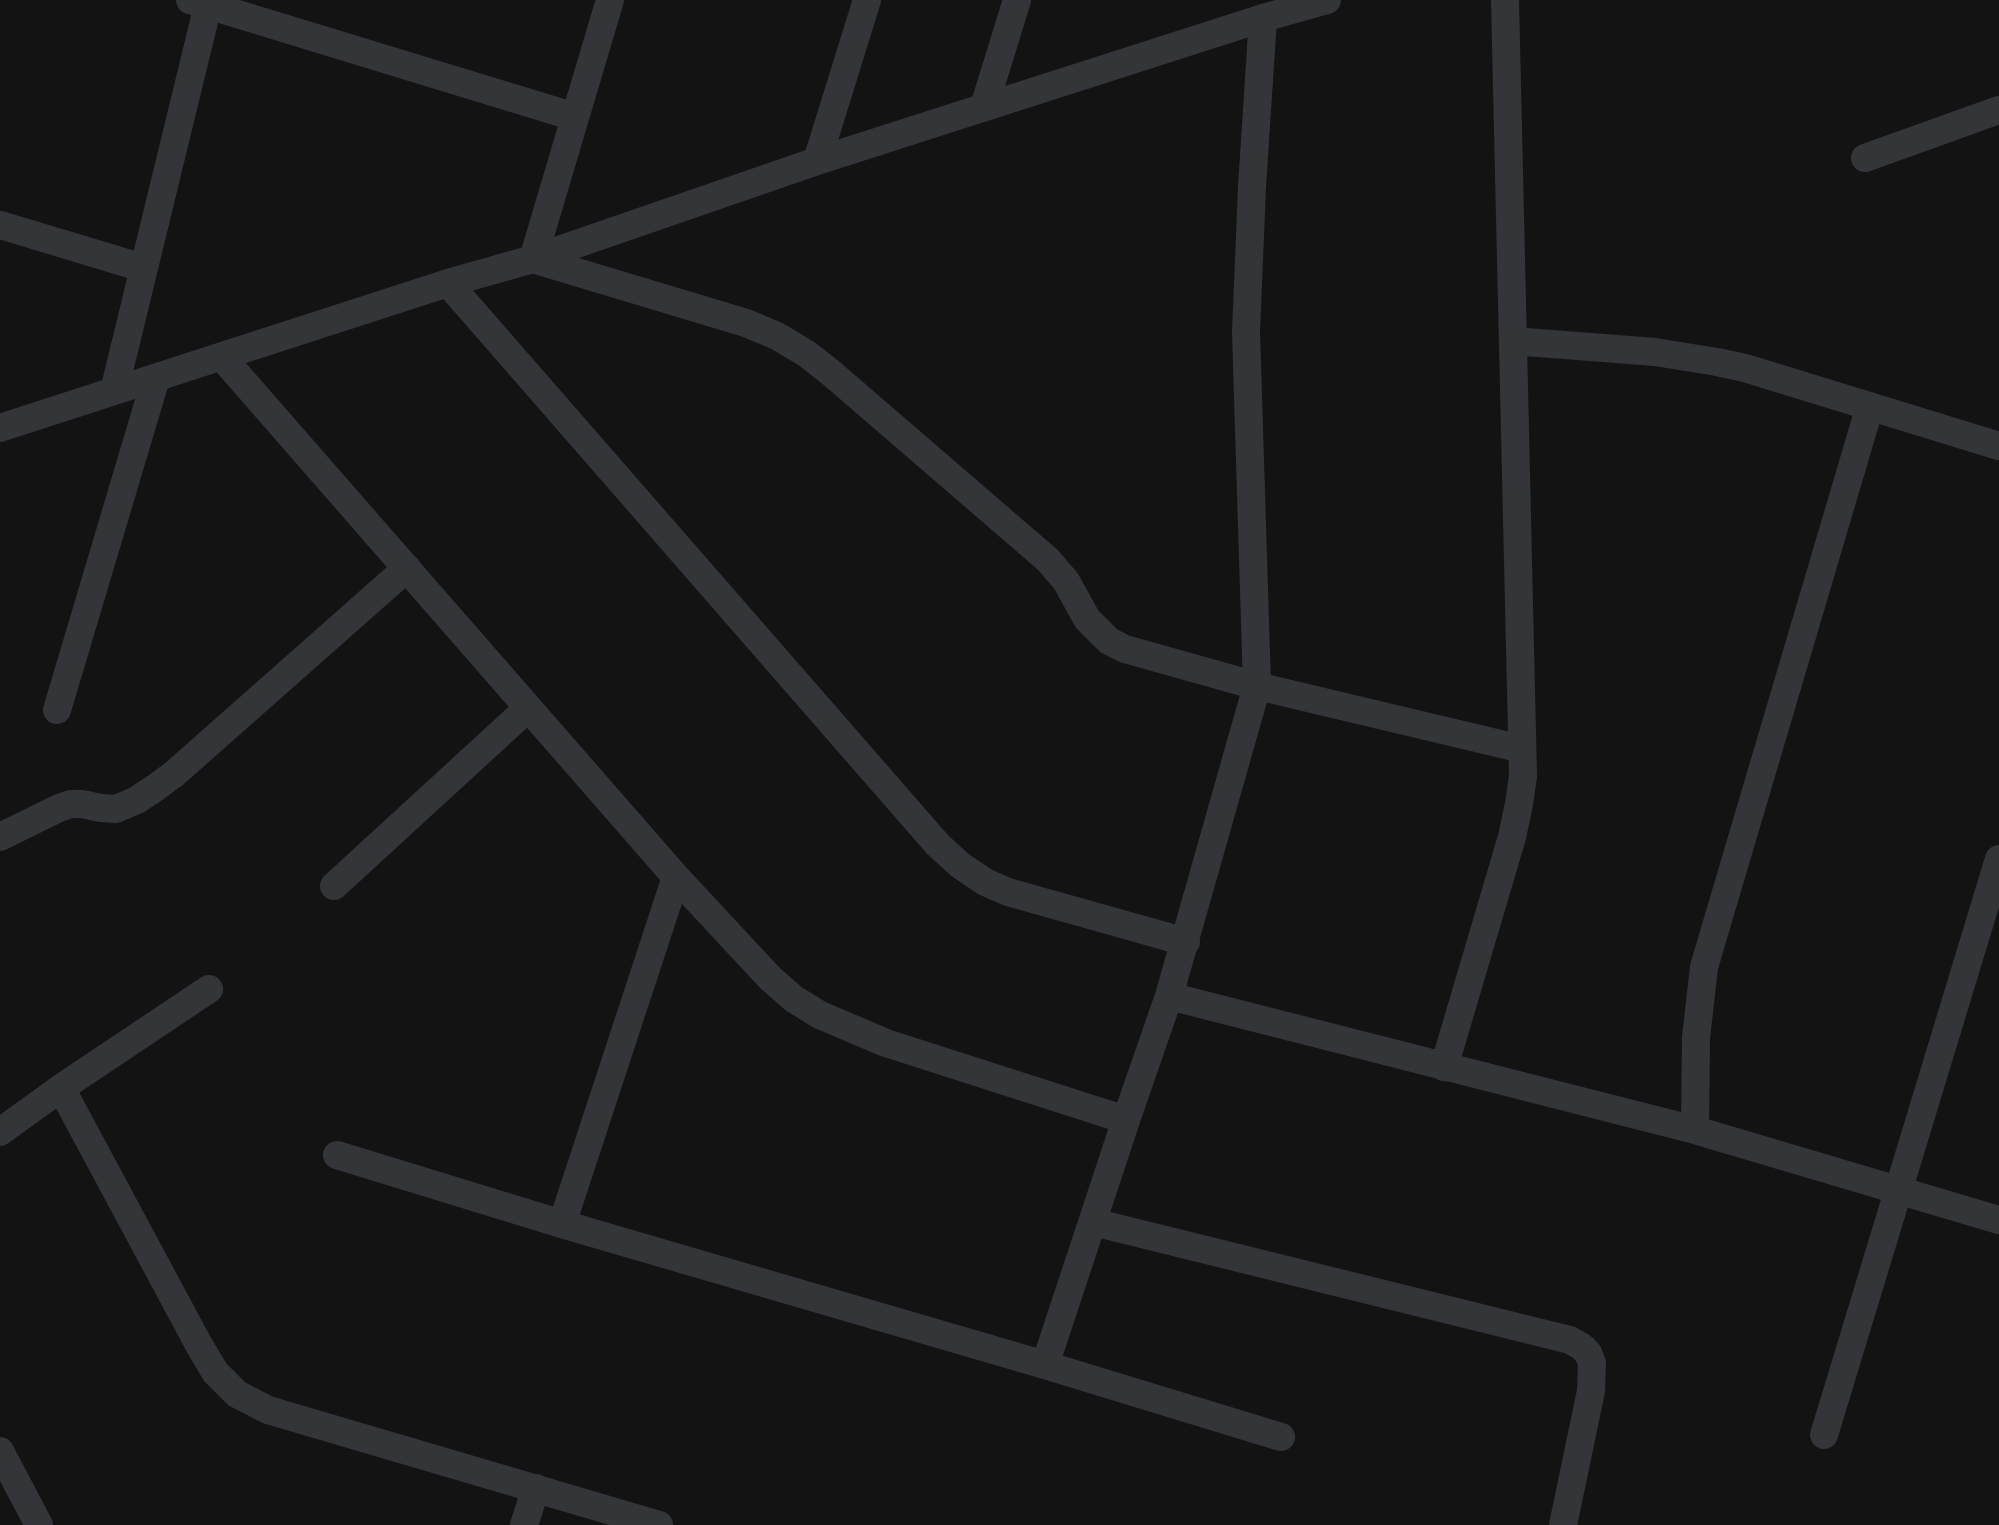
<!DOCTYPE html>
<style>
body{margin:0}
canvas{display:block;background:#131314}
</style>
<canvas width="1999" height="1525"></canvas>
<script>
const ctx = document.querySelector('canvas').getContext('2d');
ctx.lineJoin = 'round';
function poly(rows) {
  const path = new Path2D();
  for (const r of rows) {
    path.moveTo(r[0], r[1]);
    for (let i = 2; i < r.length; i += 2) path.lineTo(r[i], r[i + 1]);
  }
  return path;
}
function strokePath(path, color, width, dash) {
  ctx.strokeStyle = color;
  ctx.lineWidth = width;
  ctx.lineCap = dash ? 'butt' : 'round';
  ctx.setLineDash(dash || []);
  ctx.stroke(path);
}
const minor = poly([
 [610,0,533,259,746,323,777,336,807,354,830,372,1048,560,1066,581,1087,619,1109,641,1125,649,1257,686,1522,749],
 [208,5,575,117],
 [984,107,1017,0],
 [1865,158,1999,110],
 [817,161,867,0],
 [0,225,143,268],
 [448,283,938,845,960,865,985,882,1008,892,1186,942],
 [1513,341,1655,352,1717,362,1745,368,1999,446],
 [222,357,676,877,770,978,794,999,820,1015,886,1043,1126,1120],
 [114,391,208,5,190,0],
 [0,428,448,283,533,259,817,161,1263,18,1327,0],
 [57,710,156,378],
 [0,837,59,808,71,804,82,804,101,808,116,809,137,800,155,788,174,774,407,568],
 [334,886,528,708],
 [1169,996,1695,1130,1999,1220],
 [1444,1067,1512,837,1519,804,1523,776,1505,0],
 [61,1088,199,1345,215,1372,237,1394,268,1410,659,1525],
 [1695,1130,1696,1038,1704,967,1870,406],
 [0,1132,61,1088,209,989],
 [337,1155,562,1224,1045,1365,1281,1437],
 [1093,1222,1570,1340,1582,1347,1588,1353,1592,1363,1591,1391,1563,1525],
 [562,1224,676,877],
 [1045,1365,1126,1120,1169,996,1257,686,1246,332,1252,187,1263,18],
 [1824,1435,1999,859],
 [0,1451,39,1525],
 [524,1525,536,1488]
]);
strokePath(minor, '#343539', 28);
</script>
